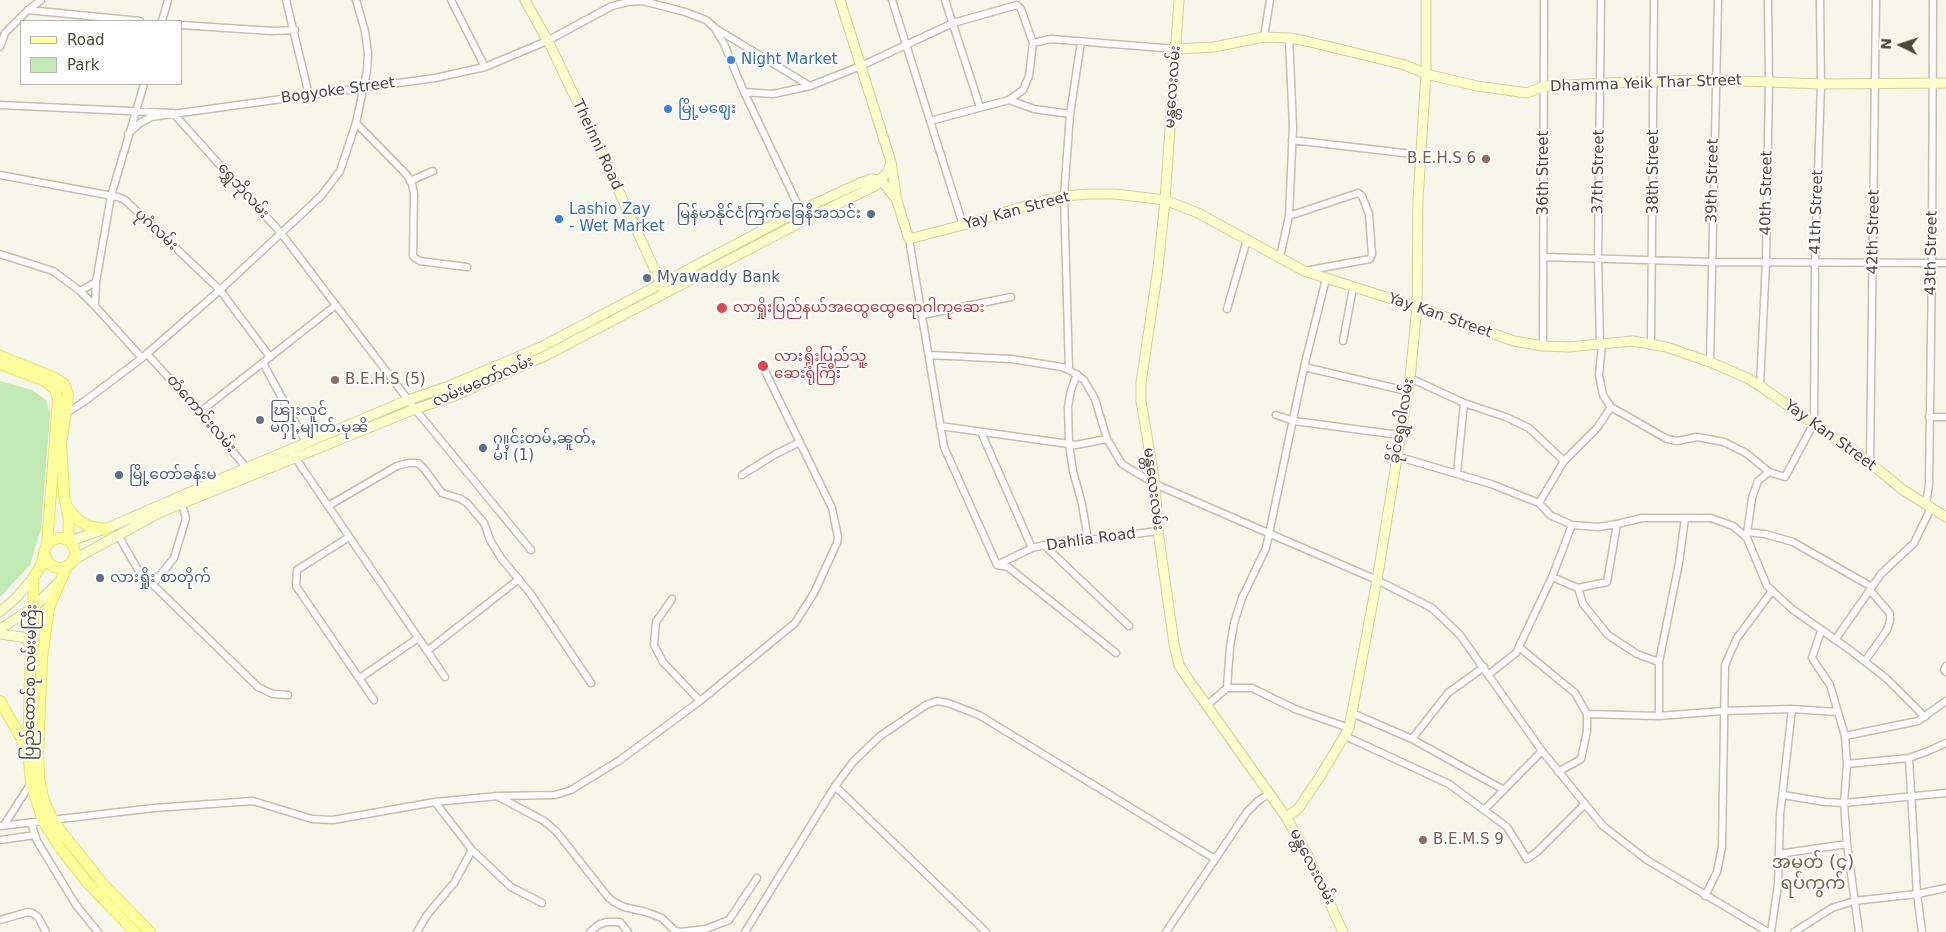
<!DOCTYPE html>
<meta charset="utf-8">
<style>
body{margin:0}
#map{position:relative;width:1946px;height:932px;overflow:hidden;background:#f6f6eb;font-family:"DejaVu Sans",sans-serif}
canvas{display:block}
.legend{position:absolute;left:20px;top:20px;width:162px;height:65px;box-sizing:border-box;background:#fff;border:1px solid #b7b6b0;margin:0;padding:6px 9px;list-style:none;font-size:15px;color:#4a4939}
.legend li{display:flex;align-items:center;gap:10px;height:25px}
.legend b{width:25px;border:1px solid #b7b6b0}
.north{position:absolute;left:1876px;top:20px;width:50px;height:50px;-webkit-text-stroke:4px #fff;paint-order:stroke;rotate:274deg;font-size:14px;font-weight:700;line-height:20px;text-align:center;color:#4a4939}
.north::after{content:'';display:block;margin:auto;width:18px;height:22px;background:#4a4939;clip-path:polygon(50% 0,100% 100%,50% 72%,0 100%)}
</style>
<div id="map">
<canvas width="1946" height="932"></canvas>
<ul class="legend">
<li><b style="height:6px;background:#feff9b"></b>Road</li>
<li><b style="height:14px;background:#c2eab4"></b>Park</li>
</ul>
<div class="north">N</div>
</div>
<script>
const ctx = document.querySelector('canvas').getContext('2d');
ctx.lineJoin = 'round';
function fillPath(path, color) {
  ctx.fillStyle = color;
  ctx.fill(path, 'evenodd');
}
function poly(rows) {
  const path = new Path2D();
  for (const r of rows) {
    if (r.length === 3) {
      path.moveTo(r[0] + r[2], r[1]);
      path.arc(r[0], r[1], r[2], 0, 2 * Math.PI);
      continue;
    }
    path.moveTo(r[0], r[1]);
    for (let i = 2; i < r.length; i += 2) path.lineTo(r[i], r[i + 1]);
  }
  return path;
}
function strokePath(path, color, width, dash) {
  ctx.strokeStyle = color;
  ctx.lineWidth = width;
  ctx.lineCap = dash ? 'butt' : 'round';
  ctx.setLineDash(dash || []);
  ctx.stroke(path);
}
function drawText(font, color, halo, rows, align = 'center') {
  ctx.font = font + ' "DejaVu Sans","Noto Sans Myanmar",sans-serif';
  ctx.lineWidth = 4;
  ctx.setLineDash([]);
  ctx.textBaseline = 'middle';
  ctx.strokeStyle = halo;
  ctx.fillStyle = color;
  for (const [text, x, y, turn = 0] of rows) {
    ctx.save();
    ctx.translate(x, y);
    ctx.rotate((+turn || 0) * Math.PI / 180);
    ctx.textAlign = isNaN(turn) ? turn : align;
    if (halo) ctx.strokeText(text, 0, 0);
    ctx.fillText(text, 0, 0);
    ctx.restore();
  }
}
const green = poly([
 [0,381,32,390,46,400,50,414,41,528,30,565,0,597]
]);
const street = poly([
 [286,0,309,95],
 [451,0,485,67],
 [892,0,963,225],
 [945,0,980,107],
 [28,10,140,21],
 [162,21,168,0],
 [181,25,272,31,295,30],
 [715,28,810,86],
 [1264,37,1270,0],
 [1033,43,1051,39,1176,49],
 [0,47,5,33,28,10,41,0],
 [744,92,773,94,810,86,861,66,953,23,1017,5,1021,9,1033,43,1029,76,1023,90,1009,100,930,121],
 [1009,100,1034,109,1070,114],
 [0,105,173,113,281,233,415,409,531,550],
 [356,123,407,175,412,184,414,194,413,256,415,258,420,261,467,267],
 [128,134,140,123,151,117,435,78,485,67,547,41,612,6,628,2,643,1,685,12,706,20,714,27,724,44,744,92,805,220],
 [1292,140,1421,155],
 [0,175,118,197,125,200,220,290,270,357],
 [410,181,433,171],
 [1289,216,1358,193,1362,196,1369,214,1372,254,1370,259,1305,271],
 [909,239,944,447,997,565,1008,567,1116,653],
 [0,254,53,271,80,291,95,306],
 [1280,257,1289,216,1293,127,1289,38],
 [1544,257,1712,262,1946,263],
 [80,291,96,282],
 [1227,309,1247,240],
 [922,315,1011,297],
 [1343,341,1353,288],
 [1602,344,1599,375,1603,395,1611,407,1597,428,1564,461,1539,503,1550,515,1572,525,1598,527,1617,524,1642,518,1711,518,1733,526,1747,538,1767,586,1792,609,1850,650,1886,678,1925,717],
 [1651,344,1654,0],
 [1600,345,1598,259,1601,0],
 [1543,346,1544,0],
 [147,354,200,412,249,471],
 [929,355,1011,359,1062,367,1069,370,1084,380,1095,399,1107,439,1122,464,1155,484,1377,580,1432,608,1460,635,1542,751,1603,826,1647,860,1768,932],
 [142,358,95,306,96,282,111,196,144,84],
 [1710,362,1718,0],
 [263,363,307,444],
 [1304,367,1407,391],
 [1069,370,1064,196,1070,114,1081,42],
 [1077,374,1071,390,1068,407,1069,444,1073,471,1082,504,1088,540],
 [1410,378,1464,403,1506,417,1529,428,1564,461],
 [1760,386,1766,261,1769,82,1768,0],
 [1611,407,1667,439,1677,441,1697,437,1724,442,1746,453,1769,472,1785,477,1814,423,1815,262,1821,84,1820,0],
 [200,412,336,305],
 [65,414,85,401,142,358,220,290,321,196,340,171,356,123,367,71,368,53,365,31,356,0],
 [1276,415,1294,421,1399,435],
 [1929,417,1946,417],
 [940,426,1076,445,1107,439],
 [981,432,1032,548],
 [290,450,445,677],
 [1396,456,1491,484,1539,503],
 [1870,463,1876,0],
 [1457,473,1464,403],
 [742,475,774,455,800,442],
 [1926,505,1929,484,1932,263,1933,0],
 [328,506,397,466,408,463,418,463,425,470,442,493,461,499,467,503,484,523,490,540,501,558,530,593,591,683],
 [1747,532,1765,534,1793,542,1872,587],
 [1747,534,1752,498,1758,481,1769,472],
 [118,535,137,568,142,574,258,687,273,694,288,695],
 [349,537,297,570,296,586,374,700],
 [1044,545,1129,626],
 [997,565,1032,548,1044,545,1064,541,1088,540,1158,531],
 [1552,577,1578,588,1583,604,1608,635,1637,654,1659,662],
 [153,584,174,558,186,518,182,504],
 [1578,588,1607,582,1617,524],
 [672,599,656,622,654,645,663,662,700,701],
 [1821,631,1812,658,1830,685,1845,736,1847,764,1844,803,1847,844,1859,932],
 [1835,640,1881,574,1914,543,1931,508],
 [1519,647,1575,693,1587,714,1587,731,1581,759,1558,772],
 [427,651,519,579],
 [1865,661,1887,630,1890,621,1890,614,1887,610,1870,590],
 [1946,666,1944,670,1946,672],
 [1488,675,1516,653,1552,577,1572,525],
 [360,678,418,638],
 [1227,688,1252,688,1295,709,1349,728],
 [1206,706,1227,688,1230,647,1234,623,1242,598,1266,548,1304,367,1326,279],
 [1352,713,1412,739,1504,790],
 [1587,714,1659,716,1723,711,1792,709,1837,712],
 [1659,716,1659,662,1679,563,1685,518],
 [1345,736,1449,784,1507,827,1527,859,1537,852,1584,805],
 [1845,736,1918,721,1946,701],
 [1412,739,1448,693,1484,667],
 [1909,758,1917,894,1922,932],
 [1847,764,1909,758,1928,751,1946,743],
 [835,786,986,932],
 [1783,795,1825,802,1844,803,1946,793],
 [499,797,544,821,556,831,608,897,614,902,624,907,646,912,662,918,674,930,680,932,706,929,729,920,757,878],
 [435,802,472,850,511,887,542,903],
 [1485,809,1542,751],
 [31,822,37,841,76,905,98,932],
 [4,825,31,783],
 [0,826,154,808,253,801,312,819,333,820,435,802,498,796,555,795,571,790,620,760,700,701,795,623,814,593,837,543,838,537,832,508,763,367],
 [0,840,35,835],
 [1779,854,1847,844],
 [1705,896,1717,872,1722,847,1725,665,1737,638,1772,591],
 [0,920,28,912,32,913,38,917,46,932],
 [417,932,427,915,454,883,472,850],
 [590,932,598,925,606,922,620,922,628,932],
 [745,932,835,786,853,762,880,736,926,705,937,701,948,703,979,715,1215,859],
 [1166,932,1247,812,1258,801,1270,793],
 [1771,932,1778,885,1780,815,1792,709],
 [1794,932,1832,908,1854,901,1917,894,1946,888]
]);
const secondary = poly([
 [525,0,551,47,601,152,663,288],
 [840,0,891,162,897,201,909,239,963,225,1038,202,1064,196,1089,194,1115,194,1165,200,1198,213,1304,271,1417,307,1514,341,1543,346,1568,347,1633,341,1666,347,1710,362,1747,378,1760,386,1870,463,1903,490,1946,517],
 [1179,0,1165,200,1158,268,1141,383,1141,401,1155,484,1158,531,1174,644,1179,665,1188,679,1286,817,1308,856,1343,932],
 [1176,49,1214,47,1264,37,1289,38,1306,41,1405,65,1426,74,1477,86,1527,93,1544,86,1654,81,1715,80,1821,84,1946,83],
 [70,541,105,529,246,468,408,400,449,386,541,347,801,210,860,183,871,179,881,180,896,199],
 [73,560,159,513,415,409,452,397,545,356,805,220,875,186,888,171,891,162],
 [0,612,17,597,33,578],
 [0,629,34,607,58,583],
 [0,634,22,637,27,640,31,648],
 [1286,817,1298,809,1321,775,1349,728,1377,580,1410,378,1417,307,1418,199,1426,74,1426,0]
]);
const primary = poly([
 [0,356,55,378,64,384,68,395,61,444,64,494,69,519,68,539],
 [0,364,45,381,55,389,58,400,47,545],
 [67,507,77,519,88,526,105,529],
 [60,553,15],
 [45,550,41,566,33,578,34,607,31,648,28,749,31,783,43,821,61,849,86,881,135,932],
 [67,566,49,607,42,658,38,754,39,778,44,801,52,819,70,843,104,885,150,932],
 [0,701,27,748]
]);
const markers = [
 [731,60,5,"#3f7fe0"],
 [668,109,5,"#3f7fe0"],
 [1486,159,5,"#8d6e63"],
 [871,214,5,"#5c6f8a"],
 [559,219,5,"#3f7fe0"],
 [647,278,5,"#5c6f8a"],
 [722,308,6,"#e0444e"],
 [763,366,6,"#e0444e"],
 [335,380,5,"#8d6e63"],
 [260,420,5,"#6b7280"],
 [483,448,5,"#5c6f8a"],
 [119,475,5,"#5c6f8a"],
 [100,578,5,"#5c6f8a"],
 [1423,840,5,"#8d6e63"]
];
const shopNames = [
 ["Night Market",741,60],
 ["မြို့မဈေး",678,109],
 ["Lashio Zay",569,210],
 ["- Wet Market",569,227]
];
const streetNames = [
 ["Dhamma Yeik Thar Street",1646,84,-2],
 ["မန္တလေးလမ်း",1173,87,-86],
 ["Bogyoke Street",338,91,-8],
 ["Theinni Road",597,145,65],
 ["37th Street",1599,172,-89],
 ["38th Street",1654,172,-90],
 ["36th Street",1544,173,-90],
 ["39th Street",1713,181,-89],
 ["ရွှေဘိုလမ်း",243,191,48],
 ["40th Street",1767,193,-89],
 ["Yay Kan Street",1017,211,-15],
 ["41th Street",1817,212,-88],
 ["ပုဂံလမ်း",156,230,43],
 ["42th Street",1874,232,-89],
 ["43th Street",1932,253,-89],
 ["Yay Kan Street",1440,316,19],
 ["လမ်းမတော်လမ်း",483,382,-23],
 ["တံကောင်းလမ်း",201,414,49],
 ["ခိုင်ရွှေဝါလမ်း",1402,421,-80],
 ["Yay Kan Street",1830,436,36],
 ["မန္တလေးလမ်း",1153,489,83],
 ["Dahlia Road",1091,540,-8],
 ["ပြည်ထောင်စု လမ်းမကြီး",31,682,-89],
 ["မန္တလေးလမ်း",1312,867,63]
];
const educationNames = [
 ["B.E.H.S 6",1476,159,"right"],
 ["B.E.H.S (5)",345,380],
 ["B.E.M.S 9",1433,840]
];
const serviceNames = [
 ["မြန်မာနိုင်ငံကြက်ခြေနီအသင်း",861,214,"right"],
 ["Myawaddy Bank",657,278],
 ["ႁူင်းတမ်ႇၼူတ်ႇ",493,439],
 ["မၢႆ (1)",493,456],
 ["မြို့တော်ခန်းမ",129,475],
 ["လားရှိုး စာတိုက်",110,578]
];
const healthNames = [
 ["လာရှိုးပြည်နယ်အထွေထွေရောဂါကုဆေး",733,308],
 ["လားရှိုးပြည်သူ့",774,357],
 ["ဆေးရုံကြီး",774,374]
];
const worshipNames = [
 ["ၽြႃးလူင်",270,411],
 ["မႁႃႇမျၢတ်ႉမုၼိ",270,428]
];
const quarterNames = [
 ["အမှတ် (၄)",1813,863],
 ["ရပ်ကွက်",1813,884]
];
fillPath(green, '#c2eab4');
strokePath(street, '#c2c1ad', 9);
strokePath(secondary, '#d1d398', 11);
strokePath(primary, '#e6e569', 12);
strokePath(street, '#fff', 6);
strokePath(secondary, '#fcffcc', 9);
strokePath(primary, '#feff9b', 10);
for (const [x, y, r, color] of markers) {
  const dot = new Path2D();
  dot.arc(x, y, r, 0, 2 * Math.PI);
  ctx.fillStyle = color;
  ctx.fill(dot);
  strokePath(dot, '#fff', 2);
}
drawText('15px', '#366cbe', '#fff', shopNames, 'left');
drawText('15px', '#4a4939', '#fff', streetNames);
drawText('15px', '#785e54', '#fff', educationNames, 'left');
drawText('15px', '#4e5e75', '#fff', serviceNames, 'left');
drawText('15px', '#be3a42', '#fff', healthNames, 'left');
drawText('15px', '#5b616d', '#fff', worshipNames, 'left');
drawText('18px', '#6d6a50', '#fff', quarterNames);
</script>
